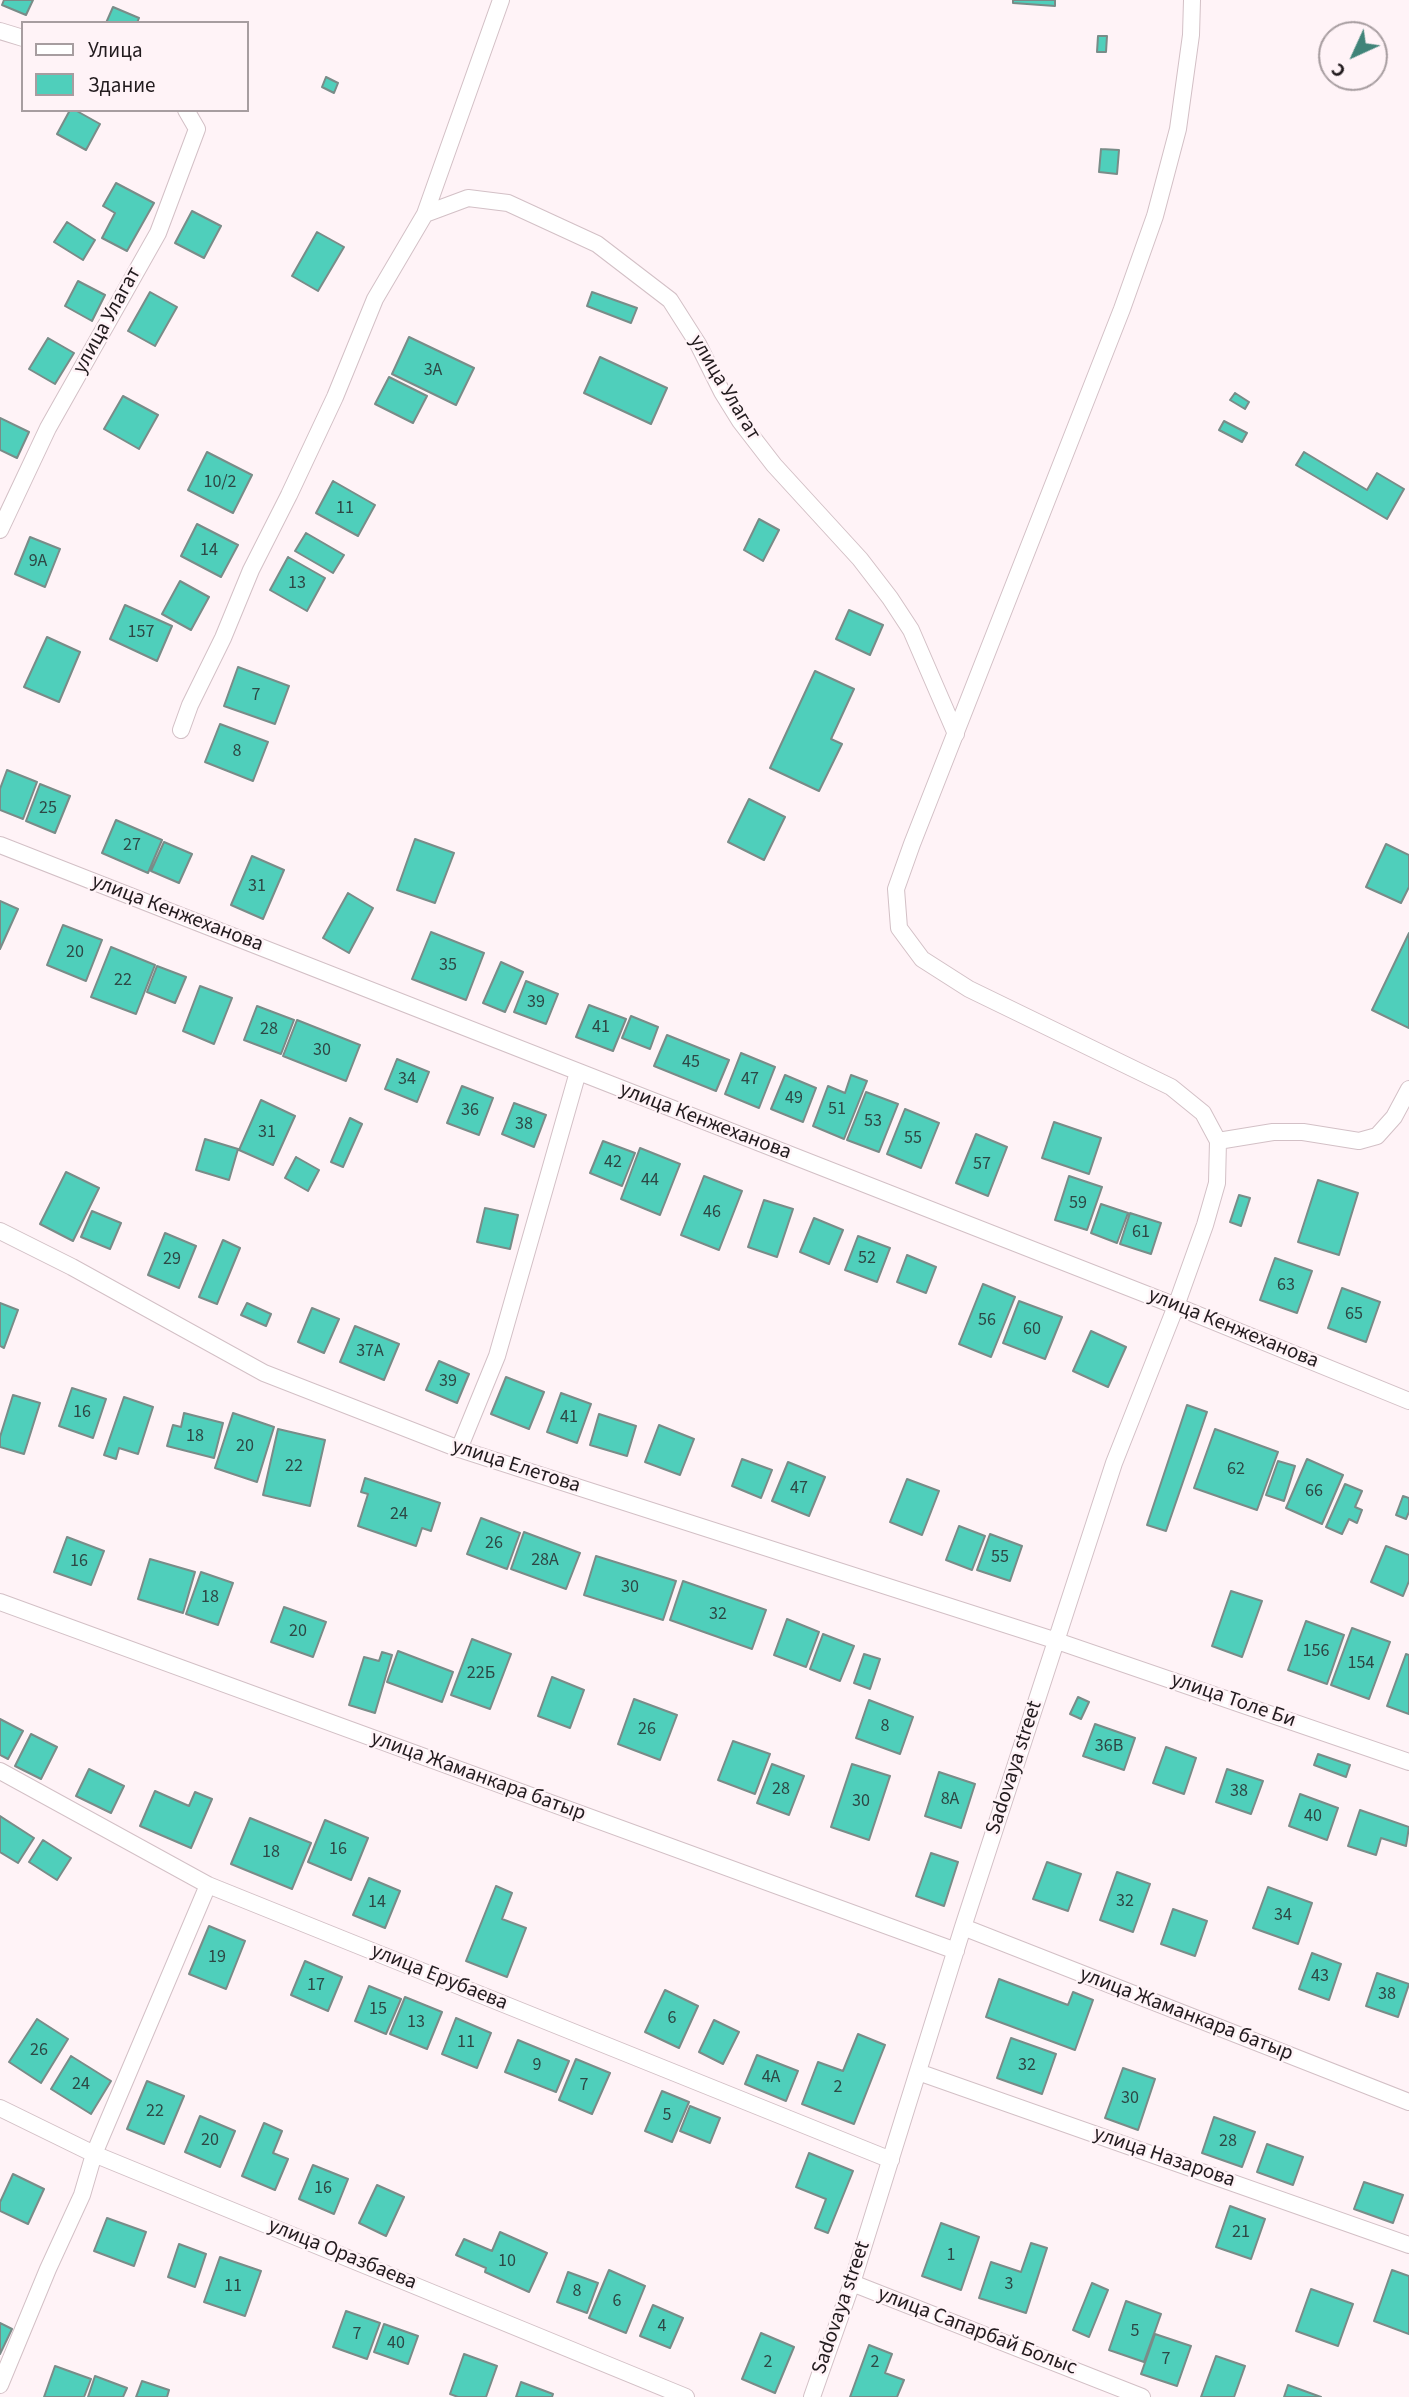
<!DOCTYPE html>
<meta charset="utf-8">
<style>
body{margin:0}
#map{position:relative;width:1409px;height:2397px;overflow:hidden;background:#fff3f7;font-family:"Source Sans 3",sans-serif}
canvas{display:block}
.legend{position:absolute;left:21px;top:21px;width:228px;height:91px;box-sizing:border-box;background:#fff3f7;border:2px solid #a79da0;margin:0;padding:9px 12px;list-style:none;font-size:21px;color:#221b1e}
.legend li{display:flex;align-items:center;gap:14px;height:35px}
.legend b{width:35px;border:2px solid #a79da0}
.north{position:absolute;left:1318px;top:21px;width:70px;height:70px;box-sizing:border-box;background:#fff3f7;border:2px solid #a79da0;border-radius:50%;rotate:225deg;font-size:19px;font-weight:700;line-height:28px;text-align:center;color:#221b1e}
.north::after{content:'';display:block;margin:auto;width:24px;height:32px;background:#408479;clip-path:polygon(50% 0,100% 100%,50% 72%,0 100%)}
</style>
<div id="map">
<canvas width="1409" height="2397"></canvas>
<ul class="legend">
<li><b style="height:9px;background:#fff"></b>Улица</li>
<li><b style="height:19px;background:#4fcfbb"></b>Здание</li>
</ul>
<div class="north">С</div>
</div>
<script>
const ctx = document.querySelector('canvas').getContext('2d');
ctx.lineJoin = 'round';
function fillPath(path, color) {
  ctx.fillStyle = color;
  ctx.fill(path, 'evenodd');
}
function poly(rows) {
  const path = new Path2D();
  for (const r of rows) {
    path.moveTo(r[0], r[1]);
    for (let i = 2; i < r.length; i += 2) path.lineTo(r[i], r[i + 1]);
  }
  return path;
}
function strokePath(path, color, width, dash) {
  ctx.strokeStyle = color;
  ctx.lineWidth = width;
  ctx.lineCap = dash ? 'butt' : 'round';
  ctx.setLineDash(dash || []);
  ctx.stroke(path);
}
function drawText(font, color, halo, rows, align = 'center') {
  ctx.font = font + ' "Source Sans 3",sans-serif';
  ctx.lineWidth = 5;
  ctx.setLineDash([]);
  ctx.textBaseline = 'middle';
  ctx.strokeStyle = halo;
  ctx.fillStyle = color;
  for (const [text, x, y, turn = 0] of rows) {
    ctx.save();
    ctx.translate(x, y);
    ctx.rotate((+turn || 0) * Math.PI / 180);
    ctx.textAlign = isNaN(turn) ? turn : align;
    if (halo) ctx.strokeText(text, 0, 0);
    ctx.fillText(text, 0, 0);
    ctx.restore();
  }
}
const building = poly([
 [4,0,33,0,26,15,2,5,4,0],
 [1013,0,1055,0,1055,6,1013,3,1013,0],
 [113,7,139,18,137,23,106,23,113,7],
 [1098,36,1107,36,1106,52,1097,52,1098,36],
 [326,77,338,83,334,93,322,87,326,77],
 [70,110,75,110,100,124,86,150,57,134,70,110],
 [1101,149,1119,150,1117,174,1099,172,1101,149],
 [116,183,154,203,127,251,102,238,115,213,103,206,116,183],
 [192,211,221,226,204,258,175,243,192,211],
 [67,222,95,240,83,260,54,242,67,222],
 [317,232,344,247,318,291,292,276,317,232],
 [78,281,105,295,92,321,65,306,78,281],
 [150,292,177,307,155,346,128,331,150,292],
 [592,292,637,308,631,323,587,306,592,292],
 [409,337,474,368,456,405,392,374,409,337],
 [48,338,74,353,55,384,29,369,48,338],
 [600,357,667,388,651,424,584,393,600,357],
 [389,377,427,396,413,423,375,404,389,377],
 [1235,393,1249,402,1245,409,1230,400,1235,393],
 [123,396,158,415,139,449,104,429,123,396],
 [0,418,29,432,17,458,0,450,0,418],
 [1224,421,1247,433,1242,442,1219,430,1224,421],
 [207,452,252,475,233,513,188,490,207,452],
 [1304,452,1367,490,1377,473,1404,489,1387,519,1296,465,1304,452],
 [333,481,375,505,358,536,316,513,333,481],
 [759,519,779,530,763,561,744,550,759,519],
 [197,524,238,545,221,577,181,556,197,524],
 [306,533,344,555,333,573,295,551,306,533],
 [30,537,60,549,45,587,15,574,30,537],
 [288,557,325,578,307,611,270,590,288,557],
 [180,581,209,597,191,630,162,614,180,581],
 [125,605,172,626,157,661,110,639,125,605],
 [849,610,883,625,870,655,836,639,849,610],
 [47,637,80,652,59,702,24,687,47,637],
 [238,667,289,686,275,724,224,706,238,667],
 [815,671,854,689,831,739,842,744,819,791,770,768,815,671],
 [220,724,268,742,253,781,205,762,220,724],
 [7,770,37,782,23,819,0,810,0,789,7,770],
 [40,784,70,796,55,833,26,821,40,784],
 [749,799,785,817,764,860,728,842,749,799],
 [116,820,162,840,148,873,102,853,116,820],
 [415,839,454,853,435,903,397,890,415,839],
 [164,842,192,854,179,883,151,871,164,842],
 [1386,844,1409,855,1409,887,1401,903,1366,887,1386,844],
 [252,856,284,870,263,919,231,905,252,856],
 [348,893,373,908,349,953,323,938,348,893],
 [0,901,18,909,0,949,0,901],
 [63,925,102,940,86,981,47,965,63,925],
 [431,932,484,953,466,1000,412,979,431,932],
 [1409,933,1409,1028,1372,1010,1409,933],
 [111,947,155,965,136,1014,91,997,111,947],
 [501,962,523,972,505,1012,483,1003,501,962],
 [157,966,186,977,175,1003,147,992,157,966],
 [526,981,558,994,546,1024,514,1012,526,981],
 [200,986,232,998,214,1044,183,1031,200,986],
 [589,1005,626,1019,613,1051,576,1037,589,1005],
 [257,1006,294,1020,281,1054,244,1040,257,1006],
 [631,1016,658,1027,650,1049,622,1038,631,1016],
 [297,1020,360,1045,346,1081,283,1056,297,1020],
 [667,1035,729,1060,716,1091,654,1066,667,1035],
 [741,1053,775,1067,759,1108,725,1094,741,1053],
 [397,1059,429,1072,417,1102,385,1089,397,1059],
 [785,1075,816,1088,803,1122,771,1109,785,1075],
 [851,1075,867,1081,844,1139,813,1126,828,1086,845,1093,851,1075],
 [462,1086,493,1098,479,1135,447,1123,462,1086],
 [866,1092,898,1104,879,1152,847,1140,866,1092],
 [261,1100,295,1116,273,1165,239,1150,261,1100],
 [514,1103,546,1115,534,1147,502,1134,514,1103],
 [905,1109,939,1123,921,1168,887,1154,905,1109],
 [350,1118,362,1124,343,1167,331,1162,350,1118],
 [1054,1122,1101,1138,1089,1174,1042,1158,1054,1122],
 [976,1134,1007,1147,988,1196,956,1183,976,1134],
 [205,1139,238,1149,229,1180,196,1170,205,1139],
 [603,1141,635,1153,622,1186,590,1173,603,1141],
 [640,1148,680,1164,660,1215,621,1199,640,1148],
 [296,1157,319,1170,308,1191,285,1178,296,1157],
 [66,1172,99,1188,73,1241,40,1224,66,1172],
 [704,1176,742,1191,719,1250,681,1235,704,1176],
 [1069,1176,1102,1187,1087,1230,1055,1220,1069,1176],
 [1318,1180,1358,1193,1339,1255,1298,1242,1318,1180],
 [1239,1195,1250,1198,1241,1226,1230,1222,1239,1195],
 [764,1200,793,1209,777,1257,748,1247,764,1200],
 [1101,1204,1128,1213,1117,1243,1091,1233,1101,1204],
 [485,1208,518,1215,510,1249,477,1242,485,1208],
 [92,1211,121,1223,110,1249,81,1237,92,1211],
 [1130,1213,1161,1223,1151,1254,1120,1244,1130,1213],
 [814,1218,843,1230,829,1264,800,1252,814,1218],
 [165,1233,196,1246,179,1288,148,1275,165,1233],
 [858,1236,890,1248,877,1282,845,1270,858,1236],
 [223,1240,240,1248,217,1304,199,1297,223,1240],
 [907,1255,936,1267,926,1293,897,1282,907,1255],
 [1275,1258,1312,1271,1297,1313,1260,1300,1275,1258],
 [983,1284,1015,1297,991,1357,959,1344,983,1284],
 [1342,1288,1380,1302,1366,1342,1328,1328,1342,1288],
 [1019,1301,1062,1317,1045,1359,1003,1343,1019,1301],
 [0,1303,18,1310,4,1348,0,1346,0,1303],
 [247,1303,271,1314,266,1326,241,1315,247,1303],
 [312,1308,339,1319,324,1353,298,1342,312,1308],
 [355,1326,399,1344,384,1380,340,1362,355,1326],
 [1091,1331,1126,1347,1108,1387,1073,1371,1091,1331],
 [439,1361,469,1374,457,1403,426,1390,439,1361],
 [506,1377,544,1392,529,1429,491,1414,506,1377],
 [72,1388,106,1399,93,1438,59,1426,72,1388],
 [561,1393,591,1404,577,1443,547,1432,561,1393],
 [13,1395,40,1403,24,1454,0,1447,0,1437,13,1395],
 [124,1397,153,1407,138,1454,119,1448,116,1459,104,1455,124,1397],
 [1187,1405,1207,1412,1166,1531,1147,1525,1187,1405],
 [184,1413,223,1423,214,1458,167,1446,173,1425,181,1427,184,1413],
 [233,1413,274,1427,257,1482,215,1468,233,1413],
 [599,1414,636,1426,627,1456,590,1445,599,1414],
 [659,1425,694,1439,680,1475,645,1462,659,1425],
 [278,1429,325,1440,310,1506,263,1495,278,1429],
 [1215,1429,1278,1452,1257,1510,1194,1488,1215,1429],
 [742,1459,772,1470,761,1498,732,1486,742,1459],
 [1307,1459,1343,1475,1322,1524,1286,1508,1307,1459],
 [1278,1461,1295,1466,1284,1501,1266,1495,1278,1461],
 [788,1462,825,1477,809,1516,772,1501,788,1462],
 [365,1478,440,1503,431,1531,422,1528,416,1546,358,1526,368,1494,361,1492,365,1478],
 [907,1479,939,1491,922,1535,890,1522,907,1479],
 [1345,1484,1362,1491,1355,1507,1362,1510,1357,1523,1349,1519,1342,1534,1326,1527,1345,1484],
 [1403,1496,1409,1498,1409,1512,1406,1519,1396,1515,1403,1496],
 [481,1518,520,1533,507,1569,467,1554,481,1518],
 [959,1526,985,1536,972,1570,946,1560,959,1526],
 [524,1532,580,1553,566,1589,511,1569,524,1532],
 [990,1534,1022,1546,1010,1581,977,1570,990,1534],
 [67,1537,104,1551,91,1585,54,1572,67,1537],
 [1386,1546,1409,1555,1409,1581,1403,1596,1371,1582,1386,1546],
 [596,1556,676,1581,663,1620,584,1595,596,1556],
 [150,1559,195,1572,183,1613,138,1599,150,1559],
 [201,1572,233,1583,218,1625,186,1614,201,1572],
 [683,1581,766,1610,752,1649,670,1620,683,1581],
 [1231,1591,1262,1601,1242,1657,1212,1646,1231,1591],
 [284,1607,326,1622,313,1657,271,1642,284,1607],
 [787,1619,819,1632,806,1667,774,1655,787,1619],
 [1306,1621,1344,1635,1327,1684,1288,1670,1306,1621],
 [1352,1628,1390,1642,1369,1699,1331,1685,1352,1628],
 [823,1634,854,1646,840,1681,810,1669,823,1634],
 [472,1639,511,1654,490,1709,451,1695,472,1639],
 [398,1651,453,1672,442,1702,387,1682,398,1651],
 [382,1652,392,1655,375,1713,349,1705,364,1657,379,1661,382,1652],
 [864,1654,880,1659,870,1689,854,1683,864,1654],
 [1406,1654,1409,1655,1409,1714,1387,1706,1406,1654],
 [552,1677,584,1690,570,1728,538,1716,552,1677],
 [1078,1697,1089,1702,1081,1719,1070,1714,1078,1697],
 [634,1699,677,1715,660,1760,618,1744,634,1699],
 [869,1700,913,1717,900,1754,856,1738,869,1700],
 [0,1719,23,1731,8,1759,0,1755,0,1719],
 [1095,1724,1135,1738,1124,1770,1083,1756,1095,1724],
 [31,1734,57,1747,41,1779,15,1766,31,1734],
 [733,1741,770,1754,755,1794,718,1780,733,1741],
 [1166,1747,1196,1758,1184,1794,1153,1783,1166,1747],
 [1318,1754,1350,1765,1346,1777,1314,1765,1318,1754],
 [772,1764,804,1776,789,1815,757,1803,772,1764],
 [852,1764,890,1776,869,1840,831,1827,852,1764],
 [89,1769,124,1786,111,1813,76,1796,89,1769],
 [1227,1769,1263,1781,1251,1814,1216,1802,1227,1769],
 [939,1772,975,1784,961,1828,925,1816,939,1772],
 [155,1791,189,1806,195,1792,212,1799,191,1848,140,1826,155,1791],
 [1300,1794,1338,1808,1327,1840,1289,1826,1300,1794],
 [1360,1810,1409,1827,1406,1846,1381,1838,1376,1855,1348,1846,1360,1810],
 [0,1816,34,1838,18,1863,0,1852,0,1816],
 [250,1818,311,1843,292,1889,231,1864,250,1818],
 [325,1820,368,1838,351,1880,308,1862,325,1820],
 [43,1840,71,1858,57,1880,29,1862,43,1840],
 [931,1853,958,1862,944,1906,916,1896,931,1853],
 [1047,1862,1081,1874,1068,1911,1033,1899,1047,1862],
 [1117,1872,1150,1884,1133,1932,1100,1920,1117,1872],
 [369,1878,400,1891,385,1928,353,1915,369,1878],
 [496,1886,512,1893,502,1919,526,1928,507,1977,466,1961,496,1886],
 [1268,1887,1312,1903,1298,1944,1253,1928,1268,1887],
 [1173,1909,1207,1921,1195,1956,1161,1944,1173,1909],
 [209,1926,245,1941,226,1989,189,1974,209,1926],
 [1312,1953,1341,1964,1329,2000,1299,1989,1312,1953],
 [305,1961,342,1977,328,2011,291,1995,305,1961],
 [1377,1973,1409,1984,1398,2017,1366,2006,1377,1973],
 [999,1979,1068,2005,1073,1992,1093,2000,1075,2050,986,2017,999,1979],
 [369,1986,401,1999,386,2034,355,2021,369,1986],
 [665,1990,698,2006,679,2048,645,2032,665,1990],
 [405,1997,442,2012,427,2049,390,2034,405,1997],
 [456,2018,491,2033,477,2068,442,2054,456,2018],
 [37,2019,68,2039,41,2083,9,2062,37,2019],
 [714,2020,739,2032,723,2064,699,2052,714,2020],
 [858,2034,885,2045,854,2124,802,2104,818,2062,843,2071,858,2034],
 [1011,2038,1056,2054,1042,2094,997,2078,1011,2038],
 [518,2040,569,2061,556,2092,505,2072,518,2040],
 [757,2055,798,2071,786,2101,745,2084,757,2055],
 [71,2056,111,2081,91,2114,51,2089,71,2056],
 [576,2059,610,2073,592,2114,559,2100,576,2059],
 [1123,2068,1155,2079,1138,2130,1105,2118,1123,2068],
 [147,2081,184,2096,164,2144,127,2129,147,2081],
 [662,2091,689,2102,672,2142,645,2131,662,2091],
 [690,2106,720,2118,710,2143,680,2131,690,2106],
 [200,2116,235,2131,220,2167,185,2152,200,2116],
 [1214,2117,1255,2132,1242,2167,1202,2153,1214,2117],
 [264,2123,282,2131,273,2153,288,2159,275,2190,242,2176,264,2123],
 [1267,2144,1303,2157,1293,2185,1257,2172,1267,2144],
 [809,2153,853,2171,828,2233,815,2228,826,2199,796,2187,809,2153],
 [313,2165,348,2179,334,2214,299,2199,313,2165],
 [13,2174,44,2189,28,2224,0,2211,0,2202,13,2174],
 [1364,2182,1403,2195,1393,2223,1354,2209,1364,2182],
 [377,2185,404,2197,386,2236,359,2223,377,2185],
 [1230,2206,1265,2219,1251,2259,1216,2247,1230,2206],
 [107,2218,146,2232,134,2266,94,2251,107,2218],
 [941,2223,979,2237,961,2290,922,2276,941,2223],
 [500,2232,547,2253,529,2292,485,2272,486,2268,456,2255,464,2239,492,2251,500,2232],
 [1031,2243,1047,2248,1026,2313,979,2298,991,2262,1021,2272,1031,2243],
 [179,2244,206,2254,195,2287,168,2277,179,2244],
 [220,2257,261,2271,245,2316,204,2302,220,2257],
 [609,2270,645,2286,626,2333,589,2318,609,2270],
 [1392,2270,1409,2276,1409,2334,1374,2321,1392,2270],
 [568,2272,598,2283,587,2313,557,2302,568,2272],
 [1092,2283,1108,2290,1089,2337,1073,2330,1092,2283],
 [1311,2289,1353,2304,1338,2346,1296,2331,1311,2289],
 [1126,2301,1161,2314,1144,2362,1109,2350,1126,2301],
 [653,2305,683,2318,670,2348,640,2336,653,2305],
 [346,2311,380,2323,367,2359,333,2347,346,2311],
 [0,2323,12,2329,0,2354,0,2323],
 [384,2324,418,2336,408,2364,374,2352,384,2324],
 [761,2333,794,2347,775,2393,742,2379,761,2333],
 [1155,2334,1191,2346,1177,2386,1141,2374,1155,2334],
 [869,2345,892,2354,885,2373,904,2380,897,2397,850,2397,869,2345],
 [464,2354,497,2366,486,2397,458,2397,450,2394,464,2354],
 [1216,2356,1245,2366,1234,2397,1201,2397,1216,2356],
 [55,2366,91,2379,84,2397,44,2397,55,2366],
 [95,2376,127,2388,123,2397,88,2397,95,2376],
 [142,2381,169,2390,167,2397,136,2397,142,2381],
 [521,2382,553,2394,552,2397,516,2397,521,2382],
 [1288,2385,1321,2397,1284,2397,1288,2385]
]);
const minor = poly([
 [1192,0,1191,35,1178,129,1155,216,1122,309,912,844,896,889,899,928,922,959,969,989,1171,1087,1203,1113,1218,1141,1273,1132,1303,1132,1359,1141,1377,1136,1394,1117,1409,1089],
 [0,31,23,38],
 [425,214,468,198,508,203,597,244,670,300,698,344,722,392,740,421,774,465,860,559,890,598,911,630,956,734],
 [0,530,48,428,158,233,197,129,186,110],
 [181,730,190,705,223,638,251,570,289,495,335,397,375,299,425,214,501,0],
 [0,845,1176,1306,1409,1401],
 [0,1231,72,1267,264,1373,459,1449,1057,1641,1409,1762],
 [459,1449,497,1356,578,1072],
 [0,1602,956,1951],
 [0,1771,208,1885,891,2160],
 [963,1927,1409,2102],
 [918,2072,1409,2245],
 [0,2108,94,2154,686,2397],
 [852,2283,1142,2397],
 [0,2385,48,2269,82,2195,94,2154,208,1885],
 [812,2397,852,2283,963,1927,1114,1463,1176,1306,1205,1225,1217,1183,1218,1141]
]);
const numberNames = [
 ["3А",433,371],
 ["10/2",220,483],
 ["11",345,509],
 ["14",209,551],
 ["9А",38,562],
 ["13",297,584],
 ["157",141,633],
 ["7",256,696],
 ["8",237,752],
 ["25",48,809],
 ["27",132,846],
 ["31",257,887],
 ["20",75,953],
 ["35",448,966],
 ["22",123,981],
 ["39",536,1003],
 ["41",601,1028],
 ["28",269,1030],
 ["30",322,1051],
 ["45",691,1063],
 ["34",407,1080],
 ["47",750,1080],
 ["49",794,1099],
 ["51",837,1110],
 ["36",470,1111],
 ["53",873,1122],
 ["38",524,1125],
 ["31",267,1133],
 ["55",913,1139],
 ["42",613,1163],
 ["57",982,1165],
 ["44",650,1181],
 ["59",1078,1204],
 ["46",712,1213],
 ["61",1141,1233],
 ["52",867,1259],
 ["29",172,1260],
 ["63",1286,1286],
 ["65",1354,1315],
 ["56",987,1321],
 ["60",1032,1330],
 ["37А",370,1352],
 ["39",448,1382],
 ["16",82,1413],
 ["41",569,1418],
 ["18",195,1437],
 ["20",245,1447],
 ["22",294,1467],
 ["62",1236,1470],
 ["47",799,1489],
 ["66",1314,1492],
 ["24",399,1515],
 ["26",494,1544],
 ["55",1000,1558],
 ["28А",545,1561],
 ["16",79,1562],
 ["30",630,1588],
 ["18",210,1598],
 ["32",718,1615],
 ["20",298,1632],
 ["156",1316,1652],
 ["154",1361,1664],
 ["22Б",481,1674],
 ["8",885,1727],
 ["26",647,1730],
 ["36В",1109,1747],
 ["28",781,1790],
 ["38",1239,1792],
 ["8А",950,1800],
 ["30",861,1802],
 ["40",1313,1817],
 ["16",338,1850],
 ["18",271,1853],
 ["32",1125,1902],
 ["14",377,1903],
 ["34",1283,1916],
 ["19",217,1958],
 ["43",1320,1977],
 ["17",316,1986],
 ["38",1387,1995],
 ["15",378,2010],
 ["6",672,2019],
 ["13",416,2023],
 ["11",466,2043],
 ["26",39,2051],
 ["9",537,2066],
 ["32",1027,2066],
 ["4А",771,2078],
 ["24",81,2085],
 ["7",584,2086],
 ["2",838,2088],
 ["30",1130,2099],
 ["22",155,2112],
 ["5",667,2116],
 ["20",210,2141],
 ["28",1228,2142],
 ["16",323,2189],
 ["21",1241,2233],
 ["1",951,2256],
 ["10",507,2262],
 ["3",1009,2285],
 ["11",233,2287],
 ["8",577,2292],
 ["6",617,2302],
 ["4",662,2327],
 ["5",1135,2332],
 ["7",357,2335],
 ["40",396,2344],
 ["7",1166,2360],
 ["2",768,2363],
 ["2",875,2363]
];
const streetNames = [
 ["улица Улагат",108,321,-61],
 ["улица Улагат",724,388,59],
 ["улица Кенжеханова",177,914,21],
 ["улица Кенжеханова",705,1122,21],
 ["улица Кенжеханова",1233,1329,22],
 ["улица Елетова",516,1467,18],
 ["улица Толе Би",1233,1701,19],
 ["Sadovaya street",1015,1768,-72],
 ["улица Жаманкара батыр",478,1777,20],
 ["улица Ерубаева",439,1978,22],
 ["улица Жаманкара батыр",1186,2015,21],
 ["улица Назарова",1164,2158,19],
 ["улица Оразбаева",342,2255,22],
 ["Sadovaya street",842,2308,-71],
 ["улица Cапарбай Болыс",977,2332,21]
];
fillPath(building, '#4fcfbb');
strokePath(building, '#798c88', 2);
strokePath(minor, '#d3c0c6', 18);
strokePath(minor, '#fff', 16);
drawText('18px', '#2d4845', null, numberNames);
drawText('21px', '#221b1e', '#fff3f7', streetNames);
</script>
